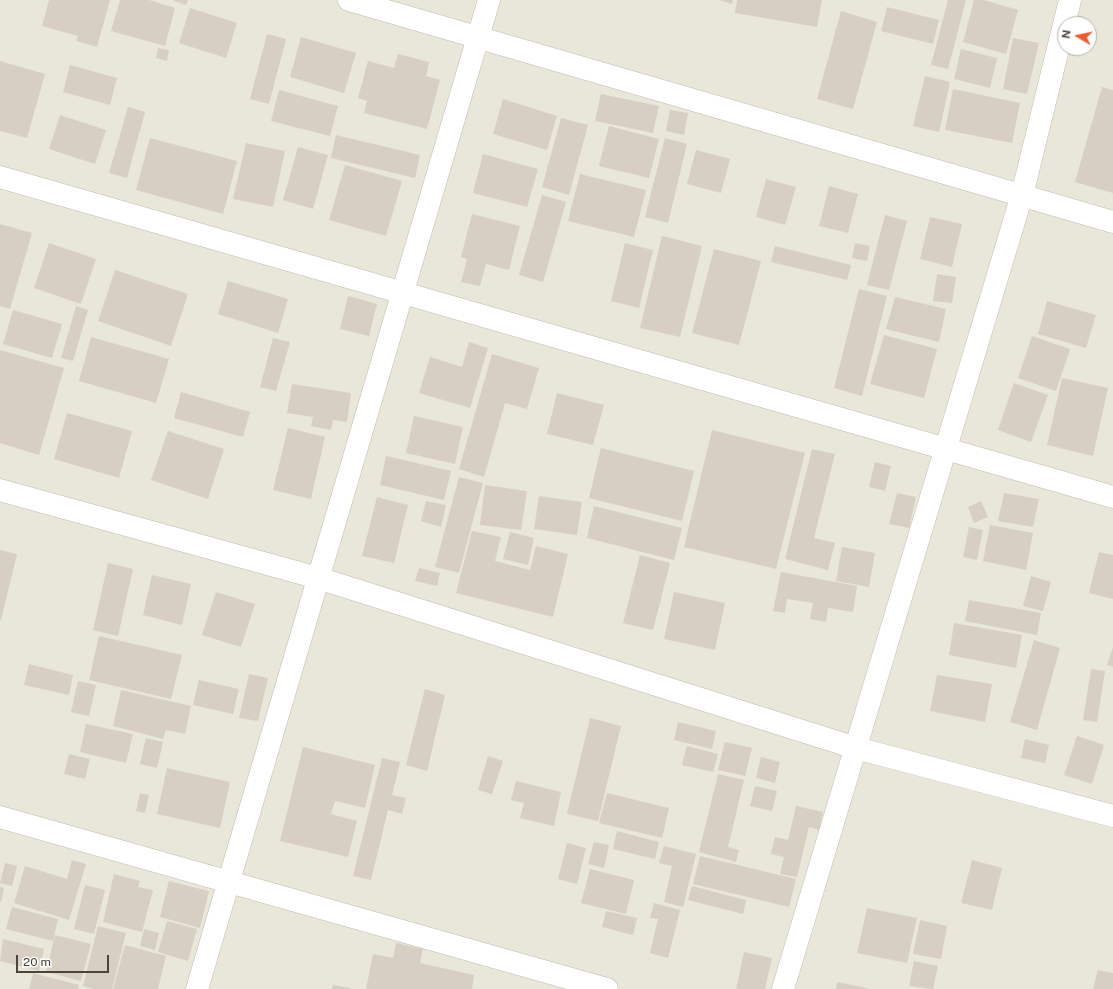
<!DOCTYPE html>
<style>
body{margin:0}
#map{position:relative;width:1113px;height:989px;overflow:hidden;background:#f5f3ec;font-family:"Public Sans",sans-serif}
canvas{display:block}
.north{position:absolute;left:1057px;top:16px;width:40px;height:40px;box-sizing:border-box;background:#fff;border:1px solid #b7b5b0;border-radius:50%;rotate:279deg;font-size:11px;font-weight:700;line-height:16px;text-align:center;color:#4a4539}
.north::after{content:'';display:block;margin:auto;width:14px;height:18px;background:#f25927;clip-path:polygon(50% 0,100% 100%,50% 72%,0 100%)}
.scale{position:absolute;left:16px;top:955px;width:93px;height:18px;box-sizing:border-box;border:2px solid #4a4539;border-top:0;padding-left:5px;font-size:12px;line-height:14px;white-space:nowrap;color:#4a4539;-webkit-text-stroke:3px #fff;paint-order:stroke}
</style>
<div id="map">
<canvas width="1113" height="989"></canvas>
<div class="north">N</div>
<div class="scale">20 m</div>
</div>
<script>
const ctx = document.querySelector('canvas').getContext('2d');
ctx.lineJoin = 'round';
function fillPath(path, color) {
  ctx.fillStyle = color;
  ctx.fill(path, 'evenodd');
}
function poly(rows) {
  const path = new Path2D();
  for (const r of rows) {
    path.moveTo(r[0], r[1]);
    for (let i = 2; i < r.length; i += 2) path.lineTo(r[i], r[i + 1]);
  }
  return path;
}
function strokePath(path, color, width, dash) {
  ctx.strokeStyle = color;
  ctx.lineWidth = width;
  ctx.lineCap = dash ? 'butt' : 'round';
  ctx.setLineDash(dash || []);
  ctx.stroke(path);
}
const residential = poly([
 [0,0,1113,0,1113,989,0,989],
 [1065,24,1089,24,1089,48,1065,48]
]);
const building = poly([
 [49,0,110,0,97,47,76,41,78,36,42,26],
 [120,0,149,0,175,8,165,46,111,31],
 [172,0,188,0,186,5],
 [719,0,733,0,732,4],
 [737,0,822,0,817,27,735,13],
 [948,0,966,0,948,69,931,65],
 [974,0,984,0,1018,10,1006,54,963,42],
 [887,7,939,20,933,44,881,31],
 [190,8,237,23,226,58,179,43],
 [841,11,877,22,853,109,817,99],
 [267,34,286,39,269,104,250,99],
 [301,37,356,53,344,93,290,77],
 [1013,38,1039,43,1027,94,1003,89],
 [158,48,169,50,167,61,156,58],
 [961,49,997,58,990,88,954,79],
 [398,54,429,62,426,76,440,80,427,129,364,113,367,101,358,98,368,61,394,68],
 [0,61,45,74,27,138,0,131],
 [70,65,117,78,110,105,63,92],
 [925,76,950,82,939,132,913,126],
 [1102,87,1113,90,1113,193,1075,182],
 [953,89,1020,103,1012,143,945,130],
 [279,90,338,106,330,136,271,121],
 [601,94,659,106,653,133,595,121],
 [503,99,557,116,547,150,493,134],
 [128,107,145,112,127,178,109,173],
 [670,110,688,113,684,135,666,131],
 [60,115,106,130,95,164,49,149],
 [561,118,588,125,569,195,542,187],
 [609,126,659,139,649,178,599,166],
 [336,135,420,155,415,178,331,158],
 [150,138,237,161,223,214,136,190],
 [665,138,687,144,668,223,645,217],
 [246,143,285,151,273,207,233,199],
 [298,147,328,155,313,209,283,200],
 [696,150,730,159,721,193,687,184],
 [483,154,538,169,527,207,473,193],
 [345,165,402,181,386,236,329,220],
 [580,174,646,190,634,237,568,221],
 [766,179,796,187,785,225,756,217],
 [829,186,858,194,848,233,819,226],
 [542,195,566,202,543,282,519,275],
 [472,214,520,226,509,270,486,264,480,286,461,282,467,259,461,257],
 [885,215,907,221,889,290,867,285],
 [930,217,962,224,952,267,920,259],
 [0,224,32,233,10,309,0,306],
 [662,236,702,246,680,337,640,328],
 [49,243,96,259,81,304,34,288],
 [625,243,653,250,639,308,611,301],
 [855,243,870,246,867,261,852,258],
 [775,246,851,265,847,280,771,262],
 [714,249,761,261,739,345,692,333],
 [115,270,188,294,171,346,98,321],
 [937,274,956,277,952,303,933,301],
 [228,281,288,299,278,333,218,314],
 [859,289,887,296,862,396,834,388],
 [348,296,377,304,369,336,340,329],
 [895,297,946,309,939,342,886,329],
 [1047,301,1096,315,1086,348,1038,334],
 [76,306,88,310,73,361,61,358],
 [13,310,62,324,52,358,3,344],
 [884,335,937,349,924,398,870,384],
 [1032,336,1070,349,1056,391,1018,378],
 [91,337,169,359,156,403,79,381],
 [273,338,290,342,276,391,260,387],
 [469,342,488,348,470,408,419,393,430,357,462,367],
 [0,350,64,368,39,455,0,443],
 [492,354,539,368,527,409,505,403,484,477,459,469],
 [1062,378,1108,388,1093,456,1047,445],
 [1014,383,1048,395,1031,442,998,430],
 [292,384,351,393,347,422,333,420,331,430,311,426,313,417,287,413],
 [181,392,250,412,243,437,174,418],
 [557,393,604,405,593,445,547,434],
 [67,413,132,431,119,478,54,459],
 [414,416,463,427,455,464,406,453],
 [288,428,325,437,311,499,273,490],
 [712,430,805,453,776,569,684,547],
 [168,431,224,449,208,499,151,480],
 [601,448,694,471,682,521,589,498],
 [812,449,835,454,814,538,835,543,828,570,785,559],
 [386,456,451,471,444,500,380,485],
 [875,462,891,466,885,491,869,487],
 [459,477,483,483,459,573,435,567],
 [485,485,527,491,521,530,480,525],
 [897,493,916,497,909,528,889,524],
 [1004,493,1039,499,1033,527,998,521],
 [539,496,582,502,577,535,534,529],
 [377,497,408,505,394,563,362,556],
 [426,501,446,505,441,527,421,521],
 [981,501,988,517,974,523,968,507],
 [594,506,682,528,674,560,587,538],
 [990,525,1033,533,1026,570,983,561],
 [969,527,983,530,977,560,963,557],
 [472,531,501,537,495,561,530,570,536,546,568,554,553,617,456,593],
 [510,532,534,538,528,565,503,559],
 [842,547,875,553,869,587,836,581],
 [0,550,17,554,1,620,0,620],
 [1099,552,1113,555,1113,599,1089,593],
 [640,555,670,563,653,630,623,623],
 [108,563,133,569,118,636,93,630],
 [419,568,440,573,437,586,415,581],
 [781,572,857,586,853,612,828,608,826,622,810,619,813,603,787,599,785,613,773,611],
 [152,575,191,584,182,625,143,615],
 [1031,576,1051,582,1043,611,1023,606],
 [216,592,255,604,241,647,202,635],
 [674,592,725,603,715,650,664,639],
 [969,600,1041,613,1037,635,965,621],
 [954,623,1022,635,1016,668,949,655],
 [99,636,182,655,171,699,89,680],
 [1034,640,1060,648,1037,730,1010,722],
 [1113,647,1113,667,1107,665],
 [29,664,73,675,69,695,24,685],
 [1091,669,1105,671,1097,722,1083,720],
 [249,674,268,678,258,721,239,718],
 [937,675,992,684,985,722,930,711],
 [199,680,239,689,233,714,193,705],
 [78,681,96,685,89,716,71,712],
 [425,689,445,695,427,771,406,765],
 [121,690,191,706,185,734,166,730,163,739,113,726],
 [590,718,621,726,598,821,567,814],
 [678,722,716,731,712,749,674,740],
 [86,724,133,734,126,763,80,752],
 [1077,736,1104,745,1092,784,1064,775],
 [146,738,163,742,157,768,140,764],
 [1025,739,1049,745,1045,763,1021,758],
 [725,742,752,748,745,776,718,770],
 [687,746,718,754,713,772,682,765],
 [303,747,375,765,365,808,335,801,331,814,357,821,348,857,280,841],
 [69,754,90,759,85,779,64,774],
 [488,756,503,761,492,794,478,790],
 [761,757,780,762,775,783,756,778],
 [382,758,400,762,392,795,406,798,402,814,388,810,371,880,353,876],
 [167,768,230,782,220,828,157,814],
 [718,774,744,780,728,847,739,850,736,862,699,852],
 [516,781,561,792,554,826,520,818,524,803,511,800],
 [755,786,777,791,772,811,750,806],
 [140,793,149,795,145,813,136,811],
 [607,793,669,808,662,838,599,823],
 [796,806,823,812,819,830,809,827,797,877,780,874,784,857,771,854,775,837,788,840],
 [617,831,659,842,655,859,613,849],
 [594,842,609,845,604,868,588,864],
 [567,843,586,848,577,884,558,879],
 [664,846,696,854,683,907,664,902,672,866,659,863],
 [700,856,796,879,789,907,693,884],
 [72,860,86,864,69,920,14,903,25,866,67,879],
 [972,860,1002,868,992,910,961,903],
 [5,863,17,866,12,886,0,883],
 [590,869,634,880,626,914,581,903],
 [114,874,140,881,138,887,153,890,142,932,103,922],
 [169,881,209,891,200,928,160,917],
 [85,885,105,890,94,934,74,929],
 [692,886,746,900,743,914,688,900],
 [0,887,4,888,1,902,0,902],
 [654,903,680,910,668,958,650,953,658,919,650,918],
 [12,907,58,919,53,941,6,929],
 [867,908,917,918,907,963,857,953],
 [606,911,637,918,633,935,602,927],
 [920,920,947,926,941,959,913,954],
 [167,921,197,929,188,961,158,952],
 [98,926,126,933,112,989,93,989,83,986],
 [144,929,159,933,155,950,140,946],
 [55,935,91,944,81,981,46,972],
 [3,939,44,949,39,971,0,961],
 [396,943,423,949,420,963,474,975,472,989,366,989,373,954,393,958],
 [125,945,166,956,158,989,113,989],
 [744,952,772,958,765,989,736,989],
 [914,961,938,966,933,989,909,986],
 [1098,970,1113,973,1113,989,1093,989],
 [33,973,79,985,78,989,29,989],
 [837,982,867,988,867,989,836,989],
 [333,985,350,988,349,989,332,989]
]);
const street = poly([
 [349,0,1113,222],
 [0,177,1113,497],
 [0,490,318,578,856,748,1113,816],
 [0,817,607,989],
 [197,989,489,0],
 [783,989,1022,195,1070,0]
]);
fillPath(residential, '#e9e6da');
fillPath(building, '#d7d0c2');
strokePath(street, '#c1bcae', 23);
strokePath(street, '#fff', 22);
</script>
